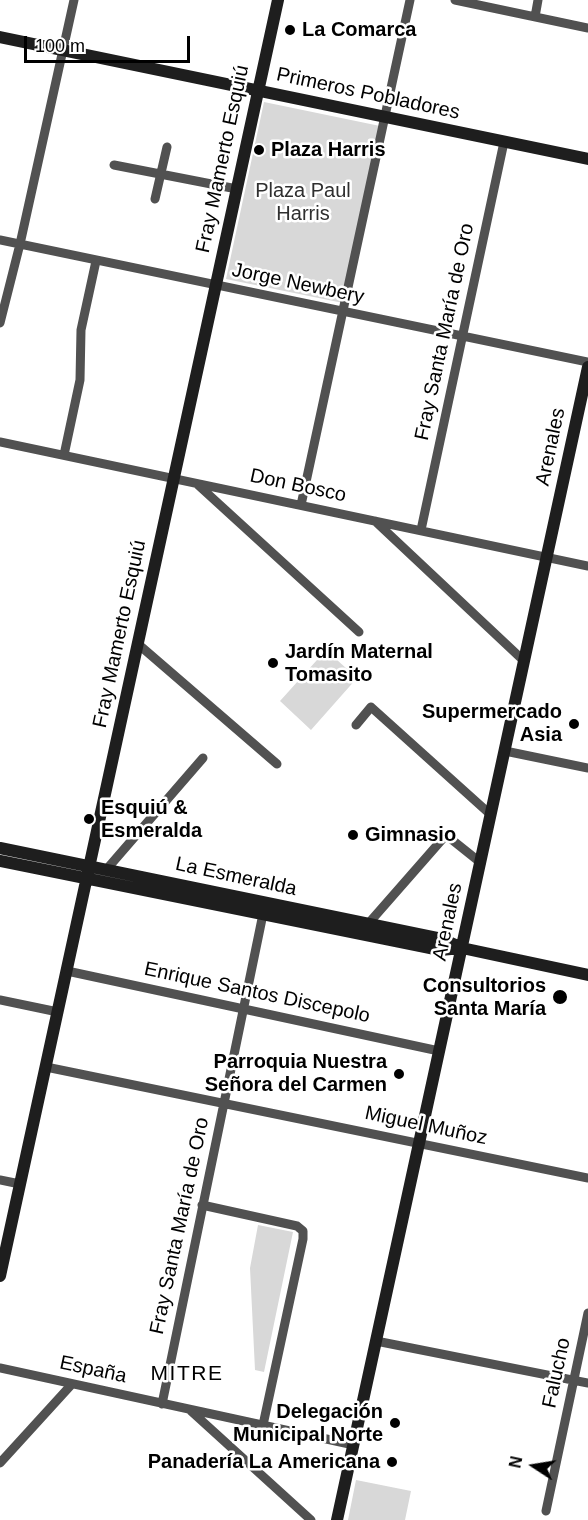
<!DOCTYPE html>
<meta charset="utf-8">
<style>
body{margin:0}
#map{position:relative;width:588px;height:1520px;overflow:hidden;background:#fff;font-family:Helvetica,sans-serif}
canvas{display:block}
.north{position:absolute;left:504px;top:1436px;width:60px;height:60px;-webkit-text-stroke:4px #fff;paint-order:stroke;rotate:282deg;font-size:16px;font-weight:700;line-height:24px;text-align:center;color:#000}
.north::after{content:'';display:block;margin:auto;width:21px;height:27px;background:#000;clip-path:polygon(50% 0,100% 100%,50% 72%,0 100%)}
.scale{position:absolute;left:24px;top:36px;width:166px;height:27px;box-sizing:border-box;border:3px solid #000;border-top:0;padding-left:8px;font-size:18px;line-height:21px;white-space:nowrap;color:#000;-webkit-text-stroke:4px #fff;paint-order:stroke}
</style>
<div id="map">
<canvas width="588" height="1520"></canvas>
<div class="north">N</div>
<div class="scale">100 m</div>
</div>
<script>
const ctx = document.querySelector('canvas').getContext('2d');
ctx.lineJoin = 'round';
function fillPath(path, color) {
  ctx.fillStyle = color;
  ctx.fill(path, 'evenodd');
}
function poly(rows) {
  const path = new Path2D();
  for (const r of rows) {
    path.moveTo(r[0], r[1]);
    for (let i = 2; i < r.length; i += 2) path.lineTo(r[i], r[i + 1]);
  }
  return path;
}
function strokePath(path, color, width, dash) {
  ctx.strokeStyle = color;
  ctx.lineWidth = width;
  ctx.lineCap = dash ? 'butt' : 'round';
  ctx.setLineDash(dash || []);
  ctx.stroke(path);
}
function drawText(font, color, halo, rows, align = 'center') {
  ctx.font = font + ' Helvetica,sans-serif';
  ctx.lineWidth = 5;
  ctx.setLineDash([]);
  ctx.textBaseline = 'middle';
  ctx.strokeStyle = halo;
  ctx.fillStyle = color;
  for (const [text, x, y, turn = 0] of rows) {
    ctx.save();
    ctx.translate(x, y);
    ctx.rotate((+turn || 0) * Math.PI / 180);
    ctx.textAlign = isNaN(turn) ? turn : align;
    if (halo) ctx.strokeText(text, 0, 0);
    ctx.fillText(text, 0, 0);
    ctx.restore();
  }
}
const green = poly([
 [264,102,380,126,343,303,226,279],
 [326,650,357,678,311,730,280,701],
 [258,1225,293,1232,264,1372,255,1370,250,1268],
 [356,1480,411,1491,405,1520,348,1520]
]);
const street = poly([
 [455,0,588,28],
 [535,17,538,0],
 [114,165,237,189],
 [155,199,167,147],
 [0,240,588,362],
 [0,323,20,244,74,0],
 [0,442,588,566],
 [64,455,80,380,81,330,96,261],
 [197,484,359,632],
 [301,505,410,0],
 [375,521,524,661],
 [421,530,504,142],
 [138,644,277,764],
 [356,725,371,707,491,815],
 [505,751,588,768],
 [106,870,203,758],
 [368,924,446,835,481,863],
 [67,971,439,1051],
 [0,1000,58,1012],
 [46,1067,588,1178],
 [0,1180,20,1184],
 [202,1205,297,1226,303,1231,303,1239,263,1425],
 [376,1341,588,1383],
 [0,1368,354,1445],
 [162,1404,263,914],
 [191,1411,311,1520],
 [0,1463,72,1384],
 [546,1511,588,1313]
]);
const secondary = poly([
 [0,37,588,159],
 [0,848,442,939,462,948,588,975],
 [0,861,440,950,462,948],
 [0,1276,278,0],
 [337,1520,588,367]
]);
const markers = [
 [290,30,6,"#000"],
 [259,150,6,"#000"],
 [273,663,6,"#000"],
 [574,724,6,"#000"],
 [89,819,6,"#000"],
 [353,835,6,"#000"],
 [560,997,8,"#000"],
 [399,1074,6,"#000"],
 [395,1423,6,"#000"],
 [392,1462,6,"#000"]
];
const poiNames = [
 ["La Comarca",302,30],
 ["Plaza Harris",271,150],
 ["Jardín Maternal",285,652],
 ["Tomasito",285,675],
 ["Supermercado",562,712,"right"],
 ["Asia",562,735,"right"],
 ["Esquiú &",101,808],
 ["Esmeralda",101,831],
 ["Gimnasio",365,835],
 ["Consultorios",546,986,"right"],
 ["Santa María",546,1009,"right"],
 ["Parroquia Nuestra",387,1062,"right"],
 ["Señora del Carmen",387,1085,"right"],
 ["Delegación",383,1412,"right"],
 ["Municipal Norte",383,1435,"right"],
 ["Panadería La Americana",380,1462,"right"]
];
const streetNames = [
 ["Primeros Pobladores",368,94,12],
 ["Fray Mamerto Esquiú",223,159,-78],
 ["Jorge Newbery",298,284,12],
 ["Fray Santa María de Oro",445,332,-78],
 ["Arenales",551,447,-78],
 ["Don Bosco",298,486,12],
 ["Fray Mamerto Esquiú",120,634,-78],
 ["La Esmeralda",236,877,12],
 ["Arenales",448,922,-78],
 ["Enrique Santos Discepolo",257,993,12],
 ["Miguel Muñoz",426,1126,12],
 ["Fray Santa María de Oro",180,1226,-78],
 ["España",93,1370,12],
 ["Falucho",557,1373,-78]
];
const parkNames = [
 ["Plaza Paul",303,191],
 ["Harris",303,214]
];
const neighbourhoodNames = [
 ["MITRE",187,1374]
];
fillPath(green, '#d8d8d8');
strokePath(street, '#515151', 9);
strokePath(secondary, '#1e1e1e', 12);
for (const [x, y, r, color] of markers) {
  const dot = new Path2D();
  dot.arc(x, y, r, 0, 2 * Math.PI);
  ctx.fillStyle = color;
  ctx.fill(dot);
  strokePath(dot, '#fff', 2);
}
drawText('bold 20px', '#000', '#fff', poiNames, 'left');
drawText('20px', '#000', '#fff', streetNames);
drawText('20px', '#2f2f2f', '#fff', parkNames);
ctx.letterSpacing = '1.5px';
drawText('21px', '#000', '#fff', neighbourhoodNames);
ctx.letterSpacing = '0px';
</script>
